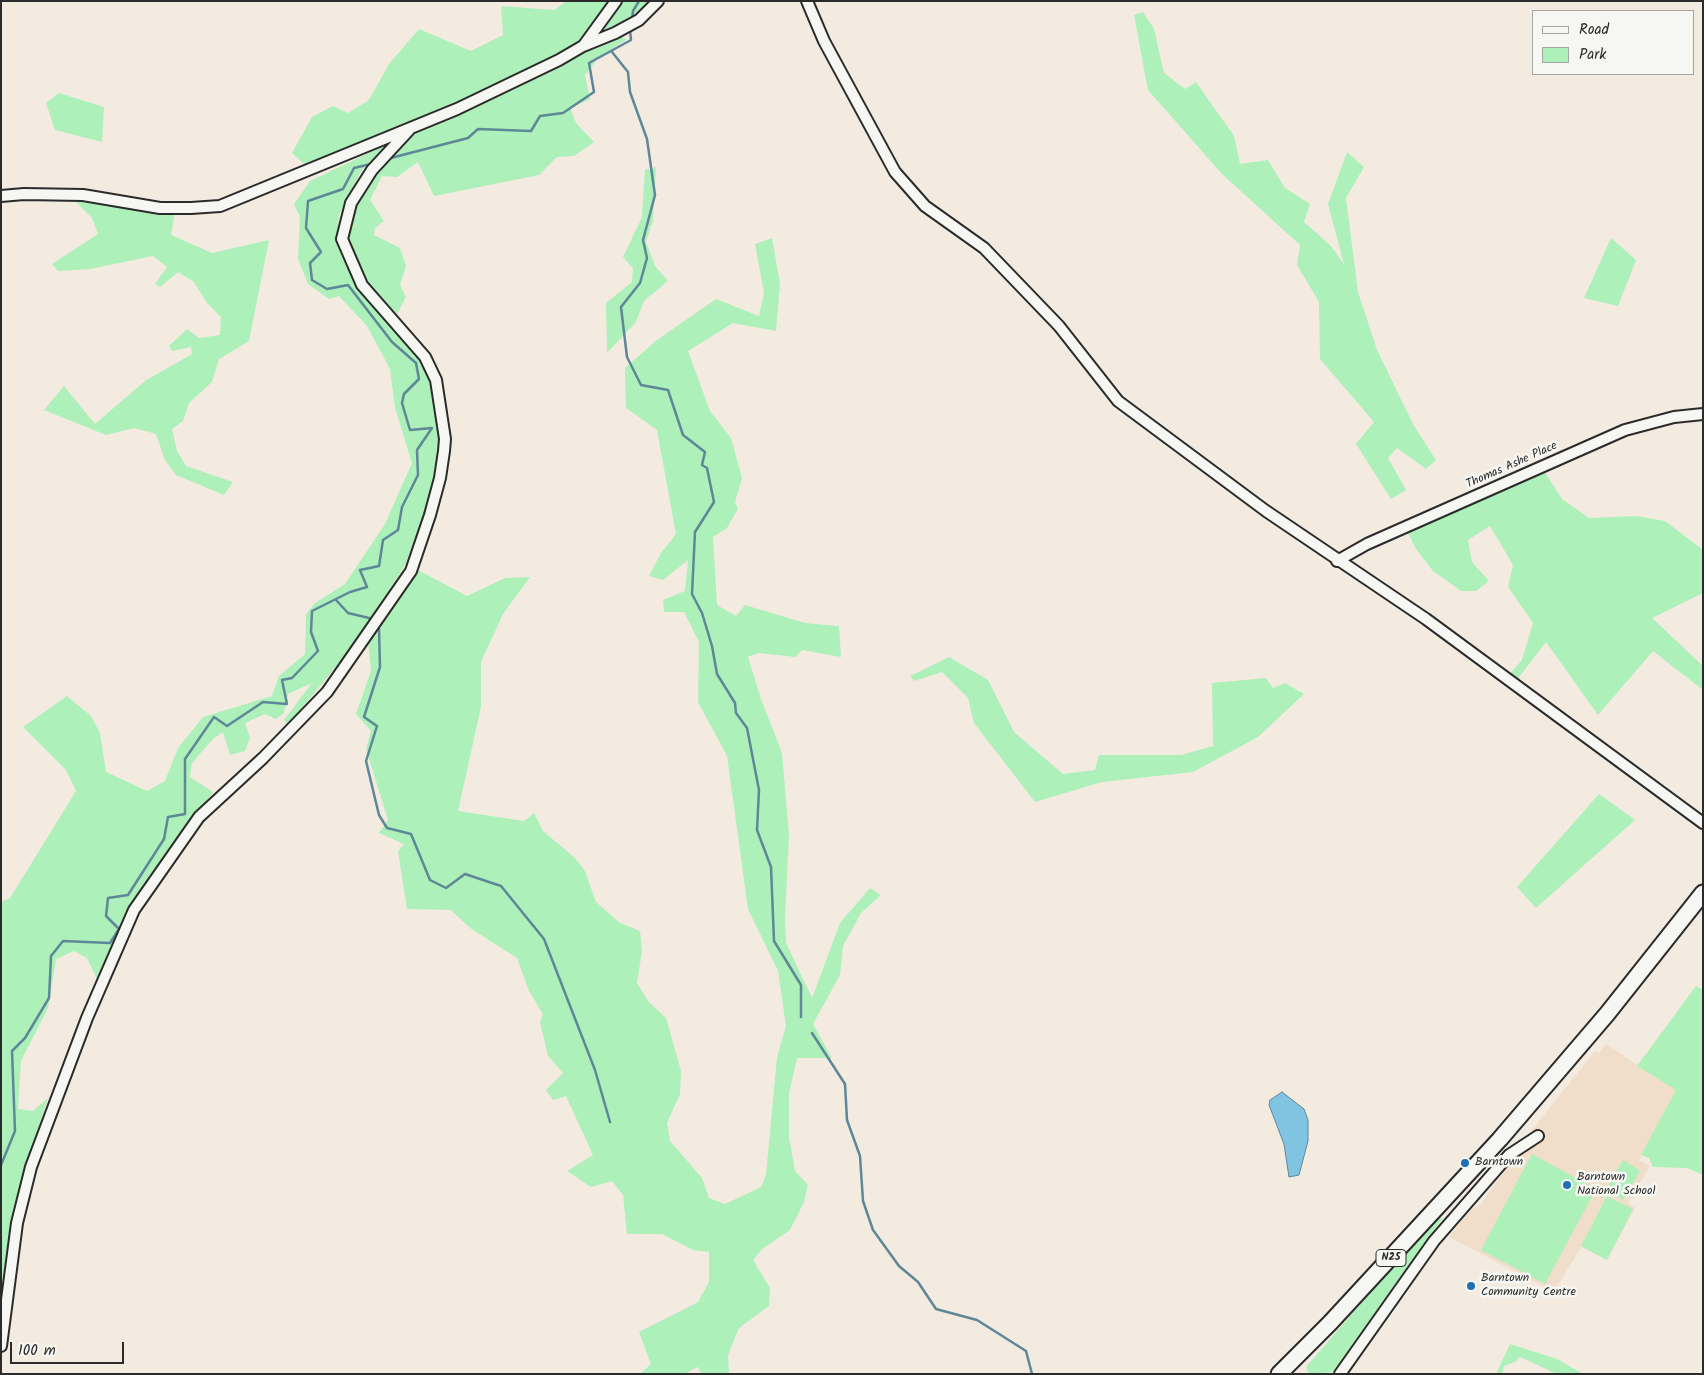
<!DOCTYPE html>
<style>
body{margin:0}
#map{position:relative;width:1704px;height:1375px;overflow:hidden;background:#f3ebe0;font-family:Kalam,sans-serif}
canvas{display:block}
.frame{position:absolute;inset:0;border:2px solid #2b2b2b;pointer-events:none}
.legend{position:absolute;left:1532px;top:10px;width:162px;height:65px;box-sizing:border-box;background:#f6f6f2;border:1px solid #a5a5a2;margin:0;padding:6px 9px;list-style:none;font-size:15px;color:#2b2b2b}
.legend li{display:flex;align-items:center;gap:10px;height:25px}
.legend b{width:25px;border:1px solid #a5a5a2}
.scale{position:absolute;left:10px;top:1342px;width:114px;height:22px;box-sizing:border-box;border:2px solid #2b2b2b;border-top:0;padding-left:6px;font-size:15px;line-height:18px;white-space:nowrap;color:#2b2b2b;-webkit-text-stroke:4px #f6f6f2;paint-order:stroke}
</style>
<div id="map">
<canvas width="1704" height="1375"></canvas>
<div class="frame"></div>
<ul class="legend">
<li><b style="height:6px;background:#f6f6f2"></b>Road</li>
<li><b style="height:14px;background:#adf0b9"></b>Park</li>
</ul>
<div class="scale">100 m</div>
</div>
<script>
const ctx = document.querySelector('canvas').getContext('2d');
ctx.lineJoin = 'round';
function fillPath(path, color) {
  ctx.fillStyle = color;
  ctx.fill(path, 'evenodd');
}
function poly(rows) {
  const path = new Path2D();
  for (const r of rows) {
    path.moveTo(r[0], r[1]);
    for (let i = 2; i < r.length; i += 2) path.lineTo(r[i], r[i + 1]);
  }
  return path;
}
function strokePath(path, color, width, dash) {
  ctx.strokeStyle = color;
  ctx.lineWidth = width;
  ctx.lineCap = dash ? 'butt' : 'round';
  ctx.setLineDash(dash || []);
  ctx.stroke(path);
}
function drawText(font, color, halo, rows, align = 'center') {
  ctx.font = font + ' Kalam,sans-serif';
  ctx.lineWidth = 5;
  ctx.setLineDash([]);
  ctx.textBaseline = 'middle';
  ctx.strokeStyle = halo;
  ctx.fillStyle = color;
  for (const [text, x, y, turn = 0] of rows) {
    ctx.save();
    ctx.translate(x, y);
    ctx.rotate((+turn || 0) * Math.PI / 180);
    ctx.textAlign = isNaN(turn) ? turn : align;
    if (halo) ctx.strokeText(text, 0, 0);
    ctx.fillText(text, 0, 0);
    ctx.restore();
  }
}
const built = poly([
 [1606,1044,1676,1090,1639,1160,1650,1166,1628,1203,1635,1208,1607,1260,1581,1247,1554,1292,1449,1237,1472,1208,1480,1205,1513,1159,1539,1138,1531,1131,1595,1051,1599,1053]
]);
const green = poly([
 [567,1,609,1,580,44,459,102,305,165,292,153,312,117,333,106,348,113,369,100,389,64,419,29,471,51,503,35,501,6,554,10],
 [623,1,651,1,638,15,603,31],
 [1143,12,1154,29,1164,73,1185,89,1196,82,1234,136,1240,164,1268,160,1285,188,1310,204,1304,222,1330,245,1344,264,1328,204,1347,152,1364,167,1346,198,1358,292,1377,350,1414,426,1436,460,1426,469,1397,448,1388,458,1406,490,1391,499,1356,444,1374,422,1320,359,1319,302,1297,265,1300,245,1222,174,1148,90,1134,15],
 [619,36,627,39,599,57,585,75,590,99,570,108,576,123,594,142,574,156,557,157,539,175,434,196,418,162,397,177,382,176,370,200,384,221,375,228,374,235,400,248,406,266,400,285,406,297,397,314,365,283,346,240,353,206,375,170,410,135,456,115],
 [59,93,104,107,102,142,55,130,46,103],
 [386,145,361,171,339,215,336,243,357,289,408,341,423,363,432,385,441,443,432,494,405,565,361,636,288,725,284,720,312,683,288,694,284,713,276,719,265,714,245,723,250,738,245,751,230,755,223,732,213,739,192,763,190,777,213,792,133,901,98,981,87,958,74,951,56,959,48,1008,21,1061,18,1109,33,1111,48,1098,26,1166,13,1220,1,1303,1,902,10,898,76,791,66,770,23,727,67,696,91,716,100,733,106,772,147,791,165,781,178,748,203,717,272,696,279,676,305,654,306,614,315,603,345,584,385,524,412,463,395,408,390,369,367,326,339,296,329,299,308,284,298,259,300,217,294,204,310,181],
 [656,167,653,220,646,242,655,266,668,281,644,301,636,322,607,353,606,303,632,282,633,268,623,257,642,217,645,170],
 [75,201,175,212,171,235,212,253,269,240,249,341,219,359,212,382,189,403,183,421,172,429,177,451,186,466,233,482,224,495,176,475,165,460,156,434,134,428,106,435,44,410,64,386,95,424,145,381,192,354,191,347,172,351,169,346,187,329,199,338,220,335,221,317,207,303,194,282,178,272,160,287,155,284,167,267,153,256,90,269,58,271,52,264,98,234,92,218],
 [772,238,780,284,776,331,733,323,688,351,710,411,731,438,742,478,735,502,738,509,727,528,713,537,717,605,736,616,745,605,805,623,839,626,841,657,802,650,796,657,758,653,748,657,761,699,782,753,789,835,785,917,786,943,812,998,840,923,870,888,881,895,861,913,843,946,840,975,813,1024,832,1058,797,1058,789,1094,789,1137,795,1171,808,1185,804,1202,790,1230,762,1249,753,1260,770,1288,769,1306,739,1328,728,1355,729,1374,701,1374,698,1367,684,1374,640,1374,651,1364,639,1332,698,1302,709,1282,709,1252,693,1250,662,1234,627,1234,623,1195,612,1181,591,1187,567,1171,593,1155,566,1096,553,1100,546,1090,563,1073,548,1056,540,1022,543,1014,529,991,517,958,470,928,451,910,407,909,398,851,404,844,379,833,388,820,366,749,371,731,356,714,371,671,368,640,416,569,467,596,505,578,530,577,503,614,481,662,481,707,458,811,524,821,534,813,543,831,575,858,585,871,596,902,620,923,640,931,642,951,637,983,648,1001,666,1018,681,1071,680,1094,667,1123,670,1141,702,1178,709,1198,725,1204,761,1187,766,1175,777,1057,786,1026,778,971,748,909,727,756,698,702,699,642,684,612,664,612,663,600,685,591,688,560,663,580,649,576,661,553,676,534,657,430,626,408,625,368,657,340,716,299,759,316,764,293,755,244],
 [1611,238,1636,260,1618,306,1584,298],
 [1542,468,1562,499,1589,518,1636,516,1665,521,1703,550,1703,593,1652,618,1703,666,1703,690,1653,651,1598,715,1546,642,1516,681,1509,675,1522,660,1533,623,1508,587,1513,565,1490,526,1468,540,1472,562,1489,581,1476,591,1461,591,1433,571,1416,549,1408,533],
 [949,657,988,680,1014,732,1063,774,1095,770,1099,755,1181,755,1213,746,1212,683,1266,678,1273,688,1285,683,1304,694,1258,737,1193,772,1102,782,1035,802,974,723,968,698,942,672,914,681,910,676],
 [1599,794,1635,820,1536,908,1517,887],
 [1696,986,1703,990,1703,1175,1687,1168,1653,1167,1649,1158,1641,1155,1676,1090,1637,1066],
 [1532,1154,1596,1189,1545,1284,1481,1250],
 [1623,1160,1640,1171,1623,1200,1606,1190],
 [1607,1196,1633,1209,1607,1260,1581,1246],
 [1438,1214,1442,1219,1333,1372,1309,1374,1306,1367],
 [1510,1344,1557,1359,1583,1374,1557,1374,1520,1357,1515,1362,1504,1366,1502,1374,1496,1374]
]);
const water = poly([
 [1282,1092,1304,1109,1308,1120,1308,1141,1299,1175,1289,1177,1284,1144,1269,1105,1270,1100,1282,1092]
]);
const stream = poly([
 [632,19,633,11,639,1],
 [612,52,628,72,630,92,647,139,655,195,643,240,647,258,640,283,621,307,627,357,641,385,668,390,683,435,705,452,702,465,707,468,714,502,695,532,692,594,702,613,712,646,717,674,735,703,736,713,747,728,759,790,757,830,771,867,774,941,801,985,801,1017],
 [387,159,468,138,478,129,531,131,540,116,563,113,594,92,589,63,631,40,630,30],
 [336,600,348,613,369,618,373,622],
 [376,626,379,629,380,667,364,717,377,726,366,761,379,815,387,828,411,834,430,880,446,888,465,874,501,886,544,939,595,1070,610,1122],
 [812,1033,845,1084,847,1120,860,1156,863,1201,873,1230,899,1266,918,1282,936,1309,977,1320,1026,1351,1032,1374],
 [1,1165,15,1131,12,1051,25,1038,49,998,51,956,63,941,110,943,119,929,106,916,108,898,128,895,164,839,168,817,185,814,185,759,214,717,227,726,263,702,287,704,282,680,292,678,318,651,311,632,312,611,350,592,367,587,360,570,379,566,383,540,398,530,402,507,418,475,417,450,432,428,410,430,402,403,404,394,419,379,416,363,392,342,348,285,327,289,312,280,310,263,321,252,306,228,308,201,343,189,354,168,375,163]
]);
const minor = poly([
 [807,1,824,41,895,172,925,206,984,248,1059,326,1118,401,1266,511,1426,619,1703,823],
 [584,45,616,1],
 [1,196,24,194,83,195,160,208,191,208,220,206,457,109,559,60,583,46,615,33,639,20,658,1],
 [1337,561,1367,544,1625,430,1674,417,1703,414],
 [1,1346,17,1223,31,1167,87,1018,134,910,199,817,263,758,327,692,411,571,430,515,440,478,444,451,445,439,436,380,425,357,362,285,342,239,351,203,372,170,409,130],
 [1340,1374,1434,1241,1509,1155,1538,1136]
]);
const highway = poly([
 [1279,1374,1330,1323,1500,1139,1607,1014,1703,893]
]);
const markers = [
 [1465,1163,5,"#1f6fb2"],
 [1567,1185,5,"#1f6fb2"],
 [1471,1286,5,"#1f6fb2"]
];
const shields = [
 [1391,1258,30]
];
const shieldNames = [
 ["N25",1391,1258]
];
const streetNames = [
 ["Thomas Ashe Place",1512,466,-24]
];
const poiNames = [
 ["Barntown",1475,1163],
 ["Barntown",1577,1178],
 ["National School",1577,1192],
 ["Barntown",1481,1279],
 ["Community Centre",1481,1293]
];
fillPath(built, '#f0deca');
fillPath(green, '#adf0b9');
fillPath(water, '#80c4e1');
strokePath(water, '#5e8798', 1);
strokePath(stream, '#5e8798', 2.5);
strokePath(minor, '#2b2b2b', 14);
strokePath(highway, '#2b2b2b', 19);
strokePath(minor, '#f6f6f2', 10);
strokePath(highway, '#f6f6f2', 15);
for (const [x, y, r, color] of markers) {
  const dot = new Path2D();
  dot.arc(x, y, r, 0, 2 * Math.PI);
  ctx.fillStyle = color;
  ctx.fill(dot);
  strokePath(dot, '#f6f6f2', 2);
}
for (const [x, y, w] of shields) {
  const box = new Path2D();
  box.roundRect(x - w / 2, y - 8.5, w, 17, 4);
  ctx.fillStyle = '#f6f6f2';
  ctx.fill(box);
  strokePath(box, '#2b2b2b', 1);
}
drawText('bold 11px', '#2b2b2b', null, shieldNames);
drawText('12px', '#2b2b2b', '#f6f6f2', streetNames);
drawText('12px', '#2b2b2b', '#f6f6f2', poiNames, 'left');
</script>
